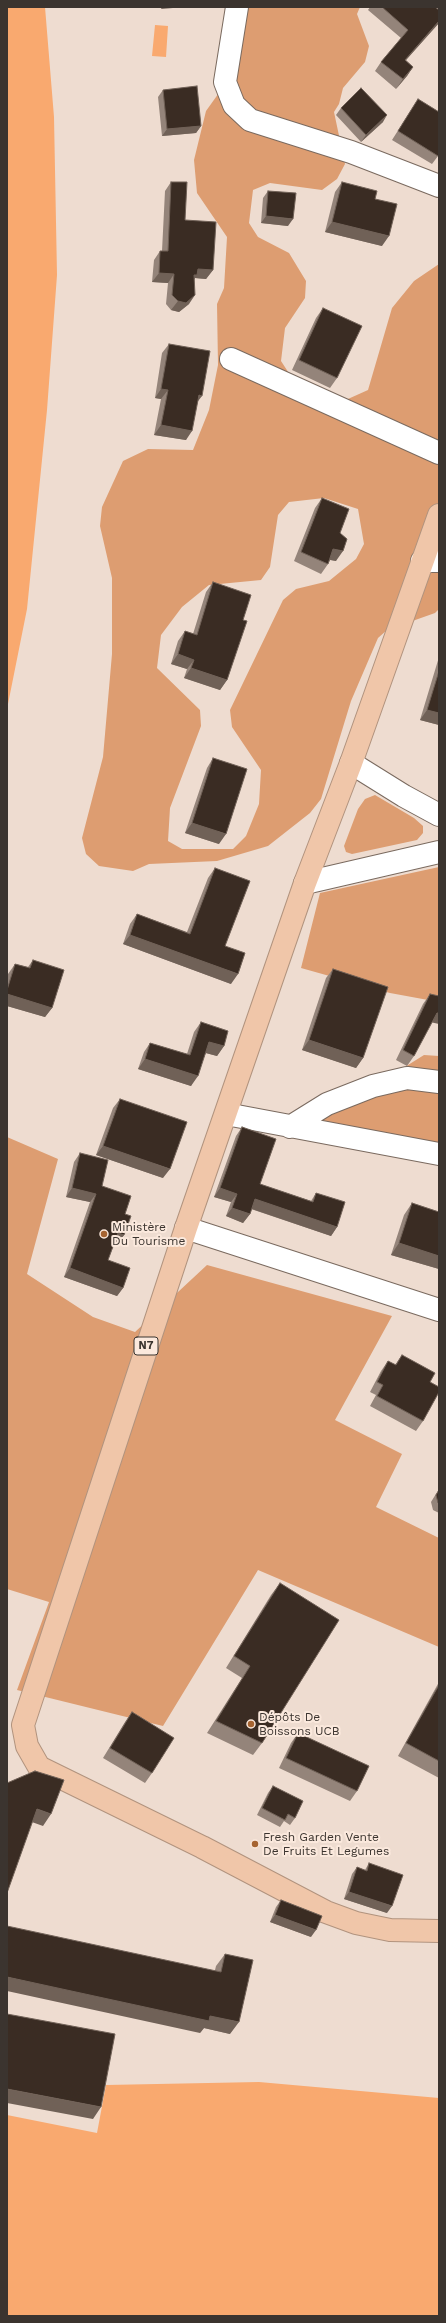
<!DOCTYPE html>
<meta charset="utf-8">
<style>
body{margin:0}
#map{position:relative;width:446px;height:2323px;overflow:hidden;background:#eedcd0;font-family:"Work Sans",sans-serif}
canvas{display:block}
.frame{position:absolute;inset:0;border:8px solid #3b342f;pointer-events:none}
</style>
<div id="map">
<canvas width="446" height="2323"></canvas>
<div class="frame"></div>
</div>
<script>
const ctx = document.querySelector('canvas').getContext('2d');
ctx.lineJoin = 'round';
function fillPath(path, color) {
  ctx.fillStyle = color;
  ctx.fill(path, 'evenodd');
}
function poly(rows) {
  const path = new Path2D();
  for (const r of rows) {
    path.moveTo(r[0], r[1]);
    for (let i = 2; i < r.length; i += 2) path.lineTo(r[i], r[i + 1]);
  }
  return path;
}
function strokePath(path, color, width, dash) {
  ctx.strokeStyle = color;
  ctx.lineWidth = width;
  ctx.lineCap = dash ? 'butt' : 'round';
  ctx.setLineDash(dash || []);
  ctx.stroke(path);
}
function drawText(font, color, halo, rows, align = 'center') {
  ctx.font = font + ' "Work Sans",sans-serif';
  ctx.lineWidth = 4;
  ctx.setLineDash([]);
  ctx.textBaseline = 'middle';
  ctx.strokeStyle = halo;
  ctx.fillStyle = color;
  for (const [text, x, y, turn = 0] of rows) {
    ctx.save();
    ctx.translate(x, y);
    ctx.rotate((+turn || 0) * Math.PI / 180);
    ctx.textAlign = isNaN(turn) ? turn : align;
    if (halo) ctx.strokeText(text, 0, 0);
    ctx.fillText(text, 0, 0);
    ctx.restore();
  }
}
const green = poly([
 [244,7,360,7,357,14,369,46,365,62,343,88,339,104,334,112,345,164,337,179,322,190,270,183,253,190,249,223,258,237,289,253,306,281,305,298,285,328,281,361,305,398,339,403,368,390,392,308,414,281,439,264,439,609,435,613,387,630,378,638,351,701,321,799,310,813,268,846,217,861,149,864,133,871,99,866,86,854,82,838,103,757,112,654,112,578,100,526,102,507,123,461,148,449,193,450,209,410,218,365,217,304,224,288,227,237,197,193,194,160,206,111,236,69],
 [324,498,358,509,364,544,356,559,329,581,296,589,283,600,230,710,232,727,261,770,259,804,246,836,233,849,182,849,168,841,170,808,201,726,200,710,157,668,161,635,182,607,209,585,261,580,270,567,278,515,289,502],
 [375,795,414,818,423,826,423,833,417,840,352,854,346,852,344,846,358,809,365,799],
 [439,867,439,1002,390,993,301,968,320,893],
 [424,1055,439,1056,439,1152,290,1125,392,1075],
 [7,1137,58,1159,27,1274,93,1317,135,1332,207,1265,392,1316,335,1420,402,1454,376,1507,439,1538,439,1647,258,1570,163,1726,17,1690,49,1602,7,1589]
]);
const water = poly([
 [7,7,45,7,54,117,57,275,47,410,27,609,7,709],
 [155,25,168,26,166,57,152,56],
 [259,2082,439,2098,439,2316,7,2316,7,2115,97,2133,106,2085]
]);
const minor = poly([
 [237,7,225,82,234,105,250,120,351,152,439,186],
 [231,359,439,453],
 [422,561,439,561],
 [351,763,404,796,439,815],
 [305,883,439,852],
 [226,1114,439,1154],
 [290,1127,327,1104,373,1086,407,1078,439,1082],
 [186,1228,439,1310]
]);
const highway = poly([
 [439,515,351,763,305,883,186,1228,23,1725,27,1746,39,1767,202,1847,326,1912,356,1923,390,1930,439,1931]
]);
const wall = poly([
 [370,7,435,7,439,10,439,23,406,60,413,67,407,76,396,89,375,71,381,62,401,38,368,10],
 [163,90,201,126,196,133,162,136,158,97],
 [418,99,439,112,439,156,438,156,432,164,392,140],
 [341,108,383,122,361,142,336,115],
 [171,182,185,220,213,270,206,279,195,278,194,280,189,304,179,312,171,310,166,304,168,283,152,282,154,260,160,251,162,251,165,191],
 [342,182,375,199,382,246,325,232,335,192],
 [268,191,288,226,261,223,263,198],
 [323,308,337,378,330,388,292,370,316,318],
 [169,344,198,401,186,440,154,435,161,399,155,398,162,353],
 [322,498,340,533,336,561,330,560,328,564,321,574,294,561,315,508],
 [213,582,243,620,227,680,220,690,184,678,187,669,171,664,178,641,185,631,193,634,206,592],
 [439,657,439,725,420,720],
 [213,758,219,844,185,833,207,768],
 [215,868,231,984,123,944,130,924,137,914,187,932,208,878],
 [33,960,52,1008,45,1017,7,1006,7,977,8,974,15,964,28,967],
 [333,969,363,1058,356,1068,302,1050,326,978],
 [430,994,414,1056,407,1066,396,1060,423,1004],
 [201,1022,224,1046,217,1056,206,1053,191,1086,138,1069,144,1052,150,1043,187,1054,194,1032],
 [120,1099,163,1178,96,1155,113,1108],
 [242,1127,260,1184,311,1201,316,1193,337,1227,331,1236,251,1209,250,1214,243,1223,226,1216,231,1202,214,1197,236,1136],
 [80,1153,102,1186,125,1214,124,1235,118,1243,115,1242,108,1260,123,1288,117,1296,64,1277,90,1202,66,1197,74,1162],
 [412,1203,439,1212,439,1269,391,1255,404,1215],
 [402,1355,430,1382,423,1421,416,1431,370,1406,376,1395,370,1392,381,1371,388,1361,395,1365],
 [439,1489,439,1513,433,1510,431,1502],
 [280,1583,262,1743,253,1755,207,1733,242,1678,226,1668,271,1595],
 [439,1682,439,1778,398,1756],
 [132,1712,152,1773,145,1783,103,1758,125,1722],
 [298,1733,357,1791,350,1801,279,1768,291,1743],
 [273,1786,295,1818,290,1825,284,1821,280,1827,257,1815,268,1793],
 [369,1863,387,1913,344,1899,352,1874,357,1867,365,1870],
 [281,1900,311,1937,270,1922,276,1907],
 [225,1954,230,2034,204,2028,200,2033,216,1966]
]);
const shadedWall = poly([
 [162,7,185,7,161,9],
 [439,21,439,23,398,69,405,60],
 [413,67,407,76,396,89,403,79],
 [387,115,383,122,361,142,366,135],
 [201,126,196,133,162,136,167,129],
 [266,216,293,219,288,226,261,223],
 [332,222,389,236,382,246,325,232],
 [198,269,213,270,206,279,195,278,191,284,187,284],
 [159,273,174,274,168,283,152,282],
 [195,295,189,304,179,312,171,310,178,301],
 [161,389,168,390,161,399,155,398],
 [199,395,202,396,195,405],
 [161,425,192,431,186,440,154,435],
 [333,549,343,551,336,561,326,559],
 [178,654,194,660,187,669,171,664],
 [191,668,227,680,220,690,184,678],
 [427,710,439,713,439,725,420,720],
 [192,823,226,834,219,844,185,833],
 [130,935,238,974,231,984,123,944],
 [7,994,52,1008,45,1017,7,1006],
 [437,1013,439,1013,439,1024,430,1022],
 [309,1040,363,1058,356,1068,302,1050],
 [209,1042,224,1046,217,1056,202,1052],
 [145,1059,198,1076,191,1086,138,1069],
 [103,1146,170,1169,163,1178,96,1155],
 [72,1188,96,1194,90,1202,66,1197],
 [220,1188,237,1194,231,1202,214,1197],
 [255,1199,337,1227,331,1236,249,1208],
 [232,1208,250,1214,243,1223,226,1216],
 [118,1233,124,1235,118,1243,113,1241],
 [399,1243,439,1256,439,1269,391,1255],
 [70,1268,123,1288,117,1296,64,1277],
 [37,1809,51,1814,43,1826,29,1821],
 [349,1892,392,1906,387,1913,344,1899],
 [275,1915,316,1930,311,1937,270,1922],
 [7,1977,210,2016,239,2022,230,2034,204,2028,200,2033,7,1991],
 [7,2089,101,2107,93,2119,7,2103]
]);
const building = poly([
 [382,7,435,7,439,10,439,21,405,60,413,67,403,79,381,62,408,30,382,7],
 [197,86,201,126,167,129,163,90,197,86],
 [361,88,387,115,366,135,341,108,361,88],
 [418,99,439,112,439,154,438,156,398,131,418,99],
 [171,182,187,182,185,220,216,222,213,270,198,269,197,275,194,275,195,295,186,303,178,301,172,295,174,274,159,273,160,251,168,251,171,182],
 [342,182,377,191,375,199,397,204,389,236,332,222,342,182],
 [268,191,296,193,293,219,266,216,268,191],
 [323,308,362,326,337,378,299,360,323,308],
 [169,344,210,351,202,396,199,395,192,431,161,425,168,390,161,389,169,344],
 [322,498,349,509,340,533,347,539,343,551,333,549,328,564,301,552,322,498],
 [213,582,251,595,243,620,247,621,227,680,191,668,194,660,178,654,185,631,197,635,213,582],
 [439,671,439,713,427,710,439,671],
 [213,758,247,769,226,834,192,823,213,758],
 [215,868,250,881,225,946,245,953,238,974,130,935,137,914,190,934,215,868],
 [33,960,64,970,52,1008,7,994,7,990,15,964,30,968,33,960],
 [333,969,388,987,363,1058,309,1040,333,969],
 [430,994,439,996,439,1013,437,1013,414,1056,403,1050,430,994],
 [201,1022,228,1031,224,1046,209,1042,198,1076,145,1059,150,1043,190,1055,201,1022],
 [120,1099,187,1122,170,1169,103,1146,120,1099],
 [242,1127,276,1139,260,1184,313,1202,316,1193,345,1202,337,1227,255,1199,250,1214,232,1208,237,1194,220,1188,242,1127],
 [80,1153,108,1160,102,1186,131,1196,125,1214,131,1216,124,1235,118,1233,108,1260,130,1268,123,1288,70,1268,96,1194,72,1188,80,1153],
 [412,1203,439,1212,439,1256,399,1243,412,1203],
 [402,1355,435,1373,430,1382,439,1387,439,1392,423,1421,377,1396,383,1385,377,1382,388,1361,396,1365,402,1355],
 [439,1490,439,1504,438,1503,436,1495,439,1490],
 [280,1583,339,1620,262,1743,216,1721,250,1666,234,1656,280,1583],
 [439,1685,439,1761,406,1743,439,1685],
 [132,1712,174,1738,152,1773,110,1748,132,1712],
 [298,1733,369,1766,357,1791,286,1758,298,1733],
 [35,1771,64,1780,51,1814,37,1809,7,1893,7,1783,35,1771],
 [273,1786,303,1801,295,1818,288,1814,285,1820,262,1808,273,1786],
 [369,1863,403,1875,392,1906,349,1892,357,1867,367,1871,369,1863],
 [281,1900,322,1916,316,1930,275,1915,281,1900],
 [7,1926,221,1972,225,1954,253,1960,239,2022,210,2016,209,2021,7,1977,7,1926],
 [7,2014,115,2034,101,2107,7,2089,7,2014]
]);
const markers = [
 [104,1234,4,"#a66431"],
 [251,1724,4,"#a66431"],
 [255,1844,4,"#a66431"]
];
const shields = [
 [146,1346,24]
];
const shieldNames = [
 ["N7",146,1346]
];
const poiNames = [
 ["Ministère",112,1227],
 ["Du Tourisme",112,1241],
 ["Dépôts De",259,1717],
 ["Boissons UCB",259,1731],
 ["Fresh Garden Vente",263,1837],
 ["De Fruits Et Legumes",263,1851]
];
fillPath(green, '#dd9d71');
fillPath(water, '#f9a96f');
strokePath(minor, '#7a6a5f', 24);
strokePath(highway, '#b1937e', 24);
strokePath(minor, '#fff', 22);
strokePath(highway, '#f0c6a9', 22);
fillPath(wall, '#94847a');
fillPath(shadedWall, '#706157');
fillPath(building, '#3a2c23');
strokePath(building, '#706157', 1);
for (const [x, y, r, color] of markers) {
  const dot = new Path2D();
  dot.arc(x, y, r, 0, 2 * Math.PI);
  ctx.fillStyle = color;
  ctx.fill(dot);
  strokePath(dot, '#fbe9dd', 1.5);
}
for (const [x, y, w] of shields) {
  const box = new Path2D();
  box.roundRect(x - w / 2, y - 9, w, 18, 3);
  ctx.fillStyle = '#fbe9dd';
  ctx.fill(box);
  strokePath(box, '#3b342f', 1);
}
drawText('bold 11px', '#3b342f', null, shieldNames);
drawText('12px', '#3b342f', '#fbe9dd', poiNames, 'left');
</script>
